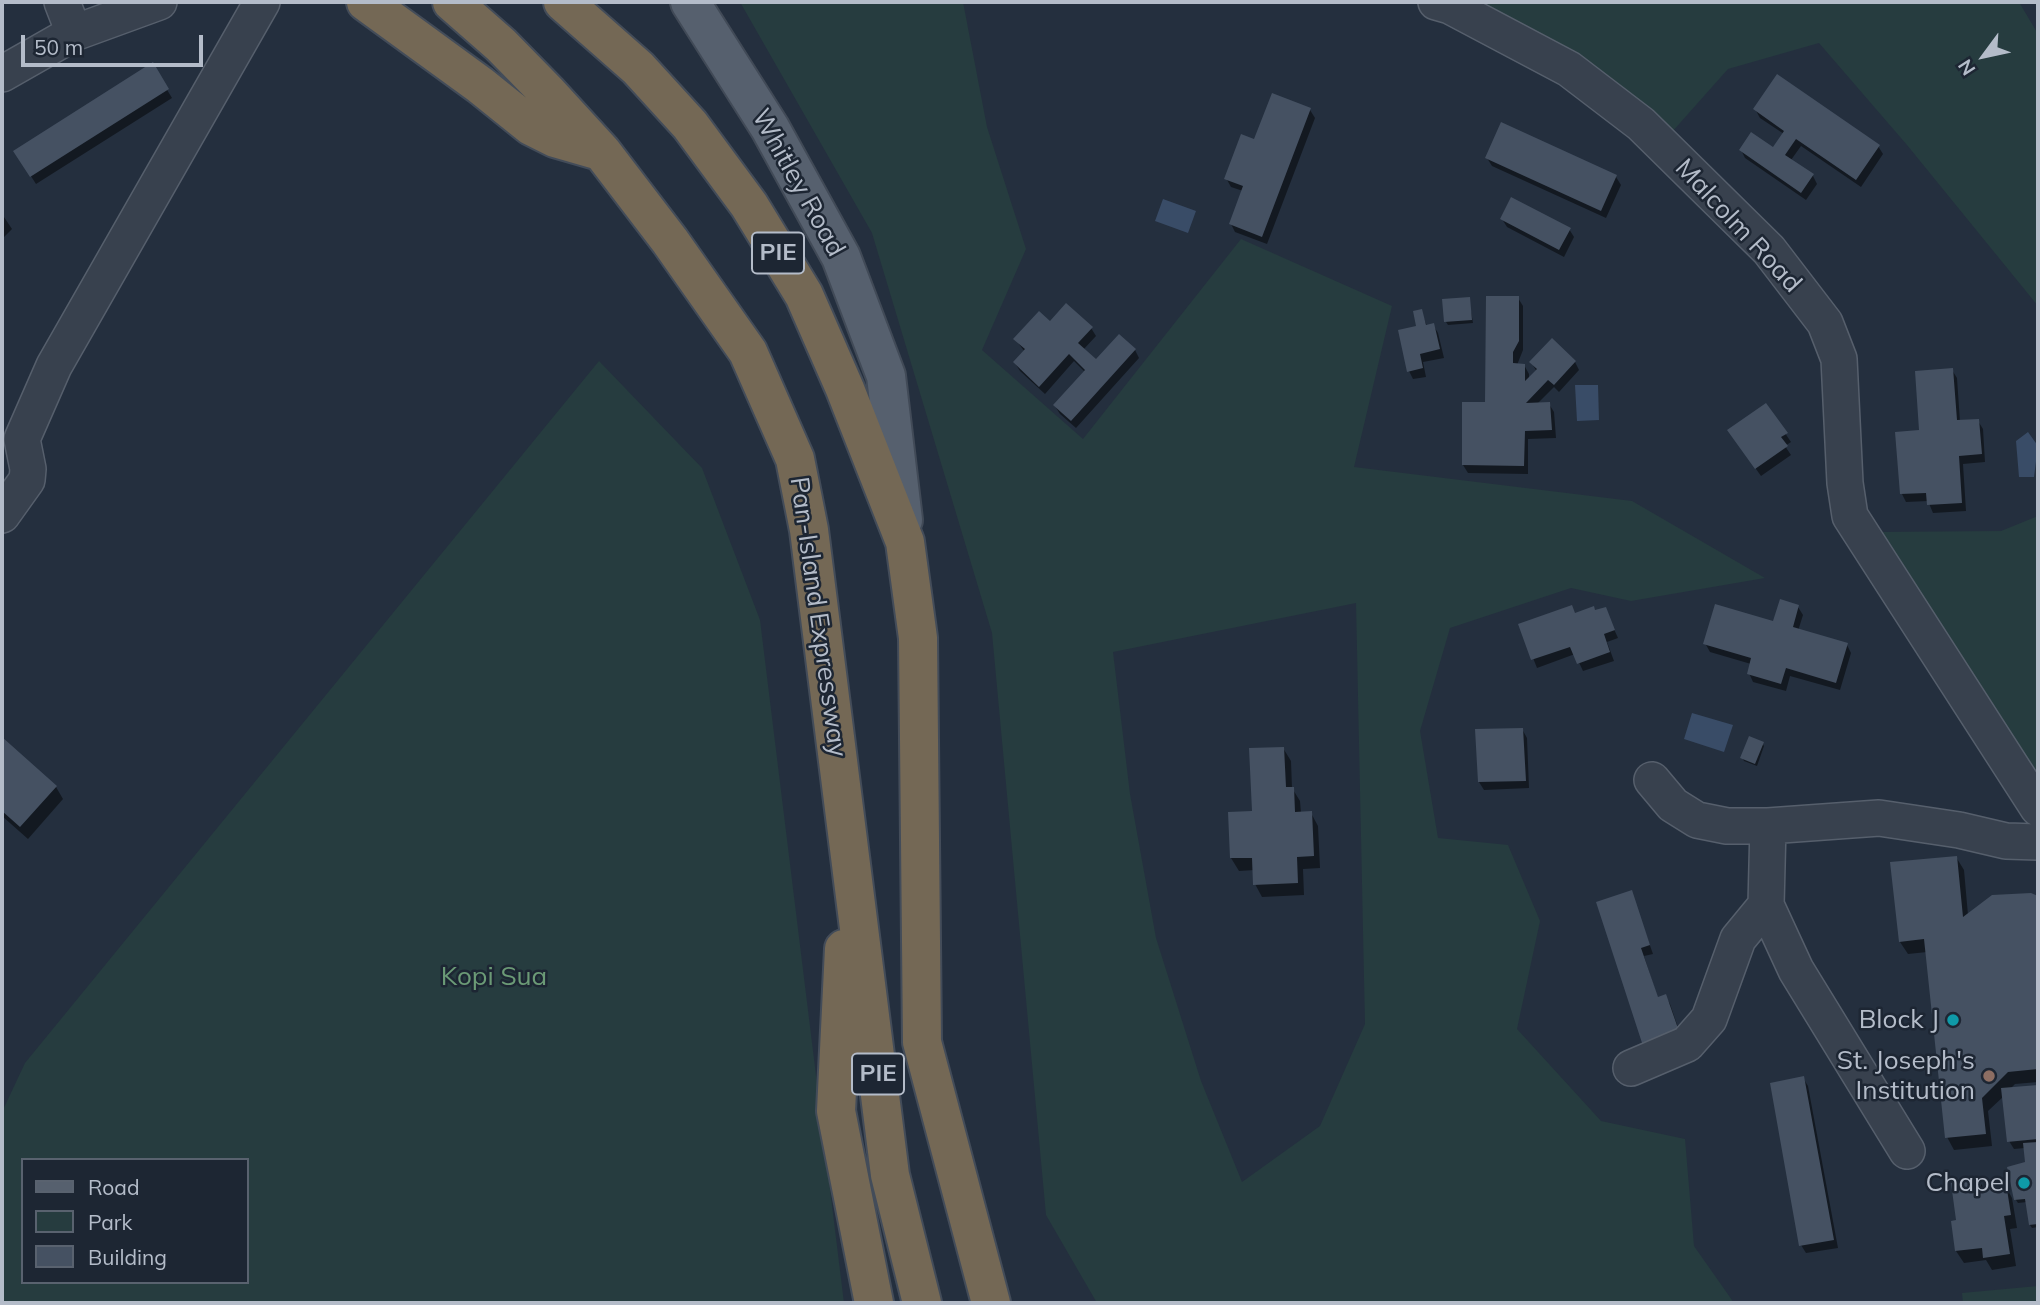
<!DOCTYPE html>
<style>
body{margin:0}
#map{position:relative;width:2040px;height:1305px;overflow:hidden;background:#242f3e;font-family:Mulish,sans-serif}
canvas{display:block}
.frame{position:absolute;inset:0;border:4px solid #b4bcc9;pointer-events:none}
.legend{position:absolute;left:21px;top:1158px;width:228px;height:126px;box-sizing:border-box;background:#1d2633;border:2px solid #59626f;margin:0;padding:9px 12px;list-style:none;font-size:21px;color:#b4bcc9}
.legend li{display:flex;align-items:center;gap:14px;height:35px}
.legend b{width:35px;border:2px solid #59626f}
.north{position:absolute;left:1949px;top:21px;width:70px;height:70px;-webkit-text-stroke:5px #1d2633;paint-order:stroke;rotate:237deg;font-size:19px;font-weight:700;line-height:28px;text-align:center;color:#b4bcc9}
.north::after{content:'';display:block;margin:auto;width:24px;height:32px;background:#b4bcc9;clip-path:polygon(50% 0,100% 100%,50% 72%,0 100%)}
.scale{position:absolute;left:21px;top:35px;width:182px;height:32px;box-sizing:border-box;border:4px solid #b4bcc9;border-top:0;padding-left:9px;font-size:21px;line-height:24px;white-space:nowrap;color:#b4bcc9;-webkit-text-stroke:5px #1d2633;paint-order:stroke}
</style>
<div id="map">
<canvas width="2040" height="1305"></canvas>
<div class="frame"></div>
<ul class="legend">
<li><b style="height:9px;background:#56606e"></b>Road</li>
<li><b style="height:19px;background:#263c3f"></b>Park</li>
<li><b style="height:19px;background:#455162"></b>Building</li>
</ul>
<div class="north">N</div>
<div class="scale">50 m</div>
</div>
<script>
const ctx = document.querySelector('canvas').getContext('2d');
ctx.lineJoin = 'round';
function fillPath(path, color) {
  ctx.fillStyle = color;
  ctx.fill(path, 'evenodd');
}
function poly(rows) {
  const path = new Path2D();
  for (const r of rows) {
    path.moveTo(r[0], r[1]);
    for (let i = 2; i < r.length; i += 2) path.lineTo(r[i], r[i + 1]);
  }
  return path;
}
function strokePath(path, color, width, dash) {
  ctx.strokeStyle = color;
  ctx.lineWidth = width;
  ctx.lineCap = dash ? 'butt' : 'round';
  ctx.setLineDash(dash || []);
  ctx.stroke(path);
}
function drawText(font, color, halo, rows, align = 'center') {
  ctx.font = font + ' Mulish,sans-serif';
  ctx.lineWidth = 5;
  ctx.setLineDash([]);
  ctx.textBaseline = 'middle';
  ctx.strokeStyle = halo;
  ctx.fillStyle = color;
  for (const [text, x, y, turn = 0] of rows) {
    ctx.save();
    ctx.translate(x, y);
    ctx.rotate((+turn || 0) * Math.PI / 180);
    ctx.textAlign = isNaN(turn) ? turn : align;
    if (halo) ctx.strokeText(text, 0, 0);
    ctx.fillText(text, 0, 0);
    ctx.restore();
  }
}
const green = poly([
 [740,2,963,2,987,127,1026,249,982,350,1083,439,1241,239,1392,306,1354,467,1632,501,1765,578,1631,601,1571,588,1450,628,1420,731,1438,838,1508,845,1540,921,1517,1029,1601,1121,1685,1139,1694,1246,1734,1303,1097,1303,1046,1215,992,633,872,233],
 [1356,603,1365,1024,1320,1126,1242,1182,1201,1081,1156,938,1130,794,1113,652],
 [1484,2,2019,2,2038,34,2038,306,1907,145,1819,43,1728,69,1672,132],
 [599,361,702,468,760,620,844,1303,2,1303,2,1112,25,1063],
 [23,1160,247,1160,247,1282,23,1282],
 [2038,516,2038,785,1879,532,2001,531],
 [2038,1286,2038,1303,1963,1303,1962,1293]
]);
const water = poly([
 [1163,199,1196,211,1188,233,1155,221],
 [1575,385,1598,385,1599,420,1577,421],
 [2028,432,2038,446,2034,477,2019,477,2016,441],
 [1692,713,1733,725,1724,752,1684,739]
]);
const shadow = poly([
 [152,65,172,98,36,184,20,159],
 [1755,109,1878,146,1883,154,1861,187,1801,146,1791,160,1813,176,1817,184,1806,200,1745,158,1741,150,1773,149,1784,134,1760,118],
 [1310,110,1315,118,1267,244,1235,232,1231,224,1243,191,1231,187,1226,178,1255,142],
 [1487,158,1616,177,1621,185,1606,218,1492,166],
 [2,214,12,229,2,239],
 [1502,219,1569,229,1574,237,1564,257,1507,227],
 [1518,298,1523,306,1523,350,1517,365,1524,365,1529,374,1529,380,1537,372,1531,362,1575,362,1579,370,1559,392,1554,387,1537,404,1549,404,1554,412,1556,438,1528,439,1528,474,1468,473,1463,465,1487,404],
 [1469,299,1473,323,1448,325,1446,322],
 [1421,311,1427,326,1433,325,1438,333,1444,358,1423,362,1426,377,1413,379,1409,371],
 [1050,323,1091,328,1096,336,1083,350,1096,362,1135,350,1139,358,1076,428,1060,414,1055,406,1085,372,1074,361,1045,394,1020,371,1015,363,1025,352,1015,339],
 [1952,370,1957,378,1960,422,1978,421,1983,429,1985,462,1963,464,1966,511,1933,513,1928,501,1906,502,1902,494,1920,432],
 [1766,405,1791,442,1785,446,1791,455,1761,476,1734,438],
 [1798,607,1803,615,1798,631,1847,645,1851,653,1840,690,1790,676,1786,691,1753,682,1749,673,1751,664,1710,652,1705,643,1775,624],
 [1605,609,1618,638,1607,642,1614,661,1583,671,1575,654,1537,668,1520,625],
 [1522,729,1527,738,1529,788,1484,790,1479,782],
 [2,739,56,787,63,799,28,839,2,816],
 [1762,743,1764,746,1757,766,1744,761,1742,757],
 [1283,748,1291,761,1292,788,1300,801,1301,813,1311,813,1318,826,1320,868,1303,869,1304,895,1262,897,1255,884,1255,870,1239,871,1231,858],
 [1956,857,1964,870,1968,915,2031,895,2038,898,2038,1082,2015,1084,2010,1089,2038,1087,2038,1227,2032,1228,2030,1225,2027,1202,2018,1203,2016,1200,2027,1164,2025,1148,2014,1149,2009,1141,2004,1096,1988,1111,1992,1146,1954,1150,1947,1137,1927,952,1908,954,1900,942],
 [1631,892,1653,954,1644,956,1658,999,1665,996,1670,1004,1684,1045,1650,1056],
 [1803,1078,1808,1086,1838,1248,1806,1253,1801,1245],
 [1979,1181,1984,1188,2005,1185,2012,1198,2017,1228,2010,1229,2016,1266,1992,1270,1986,1260,1964,1263,1956,1251,1958,1222]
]);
const building = poly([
 [153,62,169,89,30,177,13,151],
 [1777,74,1880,145,1856,180,1796,139,1785,155,1814,174,1801,193,1739,150,1751,132,1773,147,1784,131,1753,109],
 [1272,93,1311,108,1262,237,1229,224,1243,186,1224,179,1241,134,1254,139],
 [1501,122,1617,175,1601,211,1485,158],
 [1511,197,1571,228,1559,250,1500,219],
 [1486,296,1519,296,1519,341,1513,352,1513,363,1525,364,1525,381,1537,369,1529,362,1552,338,1576,361,1554,385,1548,380,1526,403,1550,402,1552,430,1525,431,1524,466,1462,465,1462,402,1485,402],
 [1470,297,1472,320,1444,322,1442,299],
 [1066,303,1093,327,1078,343,1096,359,1119,334,1136,349,1071,421,1053,405,1085,370,1069,354,1039,387,1013,362,1025,349,1013,339,1039,311,1050,321],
 [1422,309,1426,325,1434,323,1440,349,1420,354,1423,368,1407,372,1398,330,1416,326,1413,311],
 [1953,368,1957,420,1979,419,1982,454,1959,456,1962,503,1927,505,1926,493,1900,494,1895,432,1919,430,1915,371],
 [1766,403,1788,433,1781,437,1788,446,1755,469,1727,430],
 [1780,599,1799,605,1793,627,1848,643,1836,683,1786,668,1781,684,1747,674,1751,658,1703,644,1715,604,1773,621],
 [1572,605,1575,613,1594,606,1595,610,1606,607,1615,630,1604,634,1610,652,1577,664,1570,647,1531,660,1518,624],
 [1523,728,1526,781,1478,782,1475,729],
 [1749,736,1764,742,1755,764,1740,758],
 [2,737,57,786,20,827,2,811],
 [1284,747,1286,787,1294,787,1295,812,1312,811,1314,856,1297,857,1298,883,1253,885,1252,858,1230,858,1228,812,1252,811,1249,748],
 [1957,856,1963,917,1992,895,2031,893,2038,896,2038,1069,2008,1072,1982,1098,1986,1134,1945,1138,1924,939,1899,942,1890,862],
 [1632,890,1650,945,1641,948,1658,997,1666,994,1681,1037,1644,1049,1596,902],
 [1804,1076,1834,1240,1799,1246,1770,1083],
 [2038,1085,2038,1139,2007,1142,2001,1088],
 [2038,1142,2038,1224,2029,1225,2025,1199,2014,1200,2007,1167,2025,1162,2023,1143],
 [1980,1179,1981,1187,2006,1183,2011,1215,2004,1216,2010,1254,1983,1258,1982,1248,1955,1251,1951,1221,1956,1220,1951,1183]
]);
const minor = poly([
 [62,2,74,33],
 [1436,2,1450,6,1569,69,1641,124,1769,250,1825,323,1839,359,1845,483,1850,516,2038,808],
 [2,74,74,33,159,2],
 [2,515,27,480,28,469,22,439,54,366,262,2],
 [1652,780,1673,805,1697,820,1727,826,1768,826,1879,818,1959,830,2006,841,2038,842],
 [1768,826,1766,905,1796,970,1907,1151],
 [1631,1068,1687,1044,1709,1019,1738,939,1766,905]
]);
const major = poly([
 [690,2,770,128,841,257,886,376,903,520]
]);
const highway = poly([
 [366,2,480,85,531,126,555,138,600,151],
 [452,2,501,45,548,93,602,152,670,241,748,352,795,459,809,530,890,1175,922,1303],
 [563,2,638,68,690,125,749,205,804,295,845,389,905,542,918,638,922,1042,991,1303],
 [844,949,836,1111,874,1303]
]);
const markers = [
 [1953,1020,7,"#0f9aa8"],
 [1989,1076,7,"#8d6e63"],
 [2024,1183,7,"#0f9aa8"]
];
const shields = [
 [778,253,52],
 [878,1074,52]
];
const shieldNames = [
 ["PIE",778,253],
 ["PIE",878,1074]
];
const streetNames = [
 ["Whitley Road",798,183,61],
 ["Malcolm Road",1738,226,47],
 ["Pan-Island Expressway",818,617,82]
];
const parkNames = [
 ["Kopi Sua",494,977]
];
const poiNames = [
 ["Block J",1939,1020],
 ["St. Joseph's",1975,1061],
 ["Institution",1975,1091],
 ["Chapel",2010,1183]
];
fillPath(green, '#263c3f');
fillPath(water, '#394c67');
fillPath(shadow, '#0007');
fillPath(building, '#455162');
strokePath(minor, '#565f6c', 38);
strokePath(major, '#414a57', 42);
strokePath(highway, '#434c59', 42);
strokePath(minor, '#38414e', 35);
strokePath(major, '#56606e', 38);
strokePath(highway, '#746855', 38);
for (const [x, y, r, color] of markers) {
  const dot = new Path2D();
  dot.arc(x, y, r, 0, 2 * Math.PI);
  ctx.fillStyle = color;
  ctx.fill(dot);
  strokePath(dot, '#1d2633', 2.5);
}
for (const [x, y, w] of shields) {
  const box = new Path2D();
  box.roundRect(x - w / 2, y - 20.5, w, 41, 5);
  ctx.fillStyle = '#1d2633';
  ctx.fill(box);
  strokePath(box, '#b4bcc9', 2);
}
drawText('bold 24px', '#b4bcc9', null, shieldNames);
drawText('26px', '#b4bcc9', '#1d2633', streetNames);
drawText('26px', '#6b9a76', '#1d2633', parkNames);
drawText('26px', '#b4bcc9', '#1d2633', poiNames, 'right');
</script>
